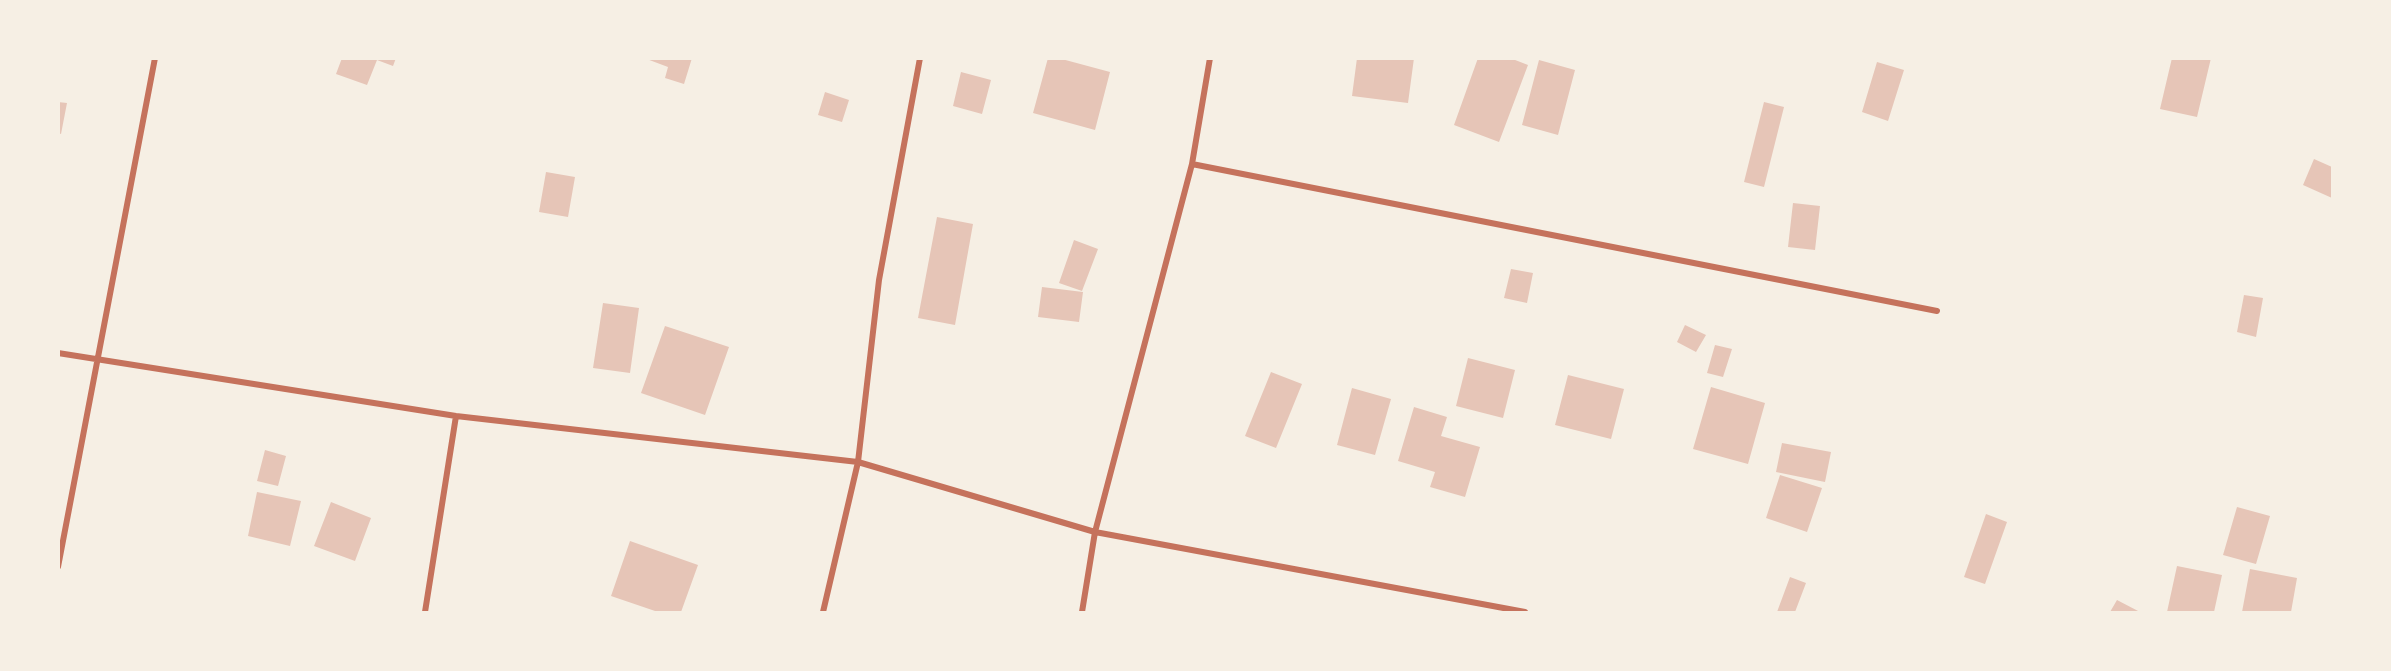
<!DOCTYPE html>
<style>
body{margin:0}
#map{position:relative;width:2391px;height:671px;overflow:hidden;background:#f6efe4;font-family:"Fira Sans Condensed",sans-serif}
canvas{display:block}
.frame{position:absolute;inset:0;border:60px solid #f6efe4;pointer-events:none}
</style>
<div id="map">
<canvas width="2391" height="671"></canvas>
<div class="frame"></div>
</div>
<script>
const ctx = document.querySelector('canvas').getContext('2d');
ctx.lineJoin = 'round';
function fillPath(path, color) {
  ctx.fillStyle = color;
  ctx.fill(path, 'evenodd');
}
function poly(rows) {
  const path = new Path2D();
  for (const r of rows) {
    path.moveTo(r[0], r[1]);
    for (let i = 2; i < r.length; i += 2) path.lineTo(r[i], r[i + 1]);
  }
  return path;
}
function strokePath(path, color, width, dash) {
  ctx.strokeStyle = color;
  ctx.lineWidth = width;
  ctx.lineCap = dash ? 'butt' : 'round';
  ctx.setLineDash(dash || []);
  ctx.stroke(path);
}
const building = poly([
 [342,58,396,58,393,66,377,60,367,85,336,74],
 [644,58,692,58,684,84,665,78,668,67],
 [1048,58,1058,58,1110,72,1095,130,1033,113],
 [1357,58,1414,58,1408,103,1352,96],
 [1478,58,1510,58,1528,65,1499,142,1454,125],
 [2172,58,2211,58,2197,117,2160,109],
 [1539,60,1575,70,1558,135,1522,125],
 [1877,62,1904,70,1888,121,1862,112],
 [961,72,991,80,982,114,953,106],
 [825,92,849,100,842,122,818,115],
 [58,102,67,103,61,134,58,133],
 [1764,102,1784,107,1764,187,1744,182],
 [2314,159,2332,167,2332,198,2303,185],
 [546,172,575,177,568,217,539,212],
 [1793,203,1820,206,1815,250,1788,247],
 [937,217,973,224,955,325,918,318],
 [1074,240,1098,249,1082,291,1059,283],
 [1511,269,1533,273,1527,303,1504,298],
 [1042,287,1083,292,1079,322,1038,317],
 [2244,295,2263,298,2256,337,2237,332],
 [603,303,639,308,630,373,593,368],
 [1685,325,1706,335,1696,352,1677,342],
 [665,326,729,347,705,415,641,393],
 [1715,345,1732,349,1723,377,1707,373],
 [1468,358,1515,370,1503,418,1456,406],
 [1271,372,1302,384,1276,448,1245,436],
 [1568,375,1624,389,1611,439,1555,425],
 [1711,387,1765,403,1748,464,1693,449],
 [1352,388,1391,399,1375,455,1337,445],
 [1414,407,1447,417,1441,436,1480,447,1465,497,1430,487,1435,472,1398,461],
 [1782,443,1831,452,1825,482,1776,472],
 [265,450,286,456,278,486,257,481],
 [1780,475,1822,488,1807,532,1766,518],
 [257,492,301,501,290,546,248,536],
 [331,502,371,518,355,561,314,546],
 [2237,507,2270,516,2256,564,2223,555],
 [1986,514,2007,522,1985,584,1964,577],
 [630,541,698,565,681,612,658,612,611,596],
 [2177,566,2222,575,2214,612,2167,612],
 [2250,569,2297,578,2291,612,2242,612],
 [1790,577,1806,583,1795,612,1777,612],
 [2117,600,2140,612,2110,612]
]);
const minor = poly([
 [1192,164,1937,311],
 [58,353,456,416,858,462,1095,532,1192,164,1210,58],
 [58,567,155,58],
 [425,612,456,416],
 [823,612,858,462,879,280,920,58],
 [1082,612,1095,532,1525,612]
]);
fillPath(building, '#e6c5b7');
strokePath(minor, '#c5725c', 6);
</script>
